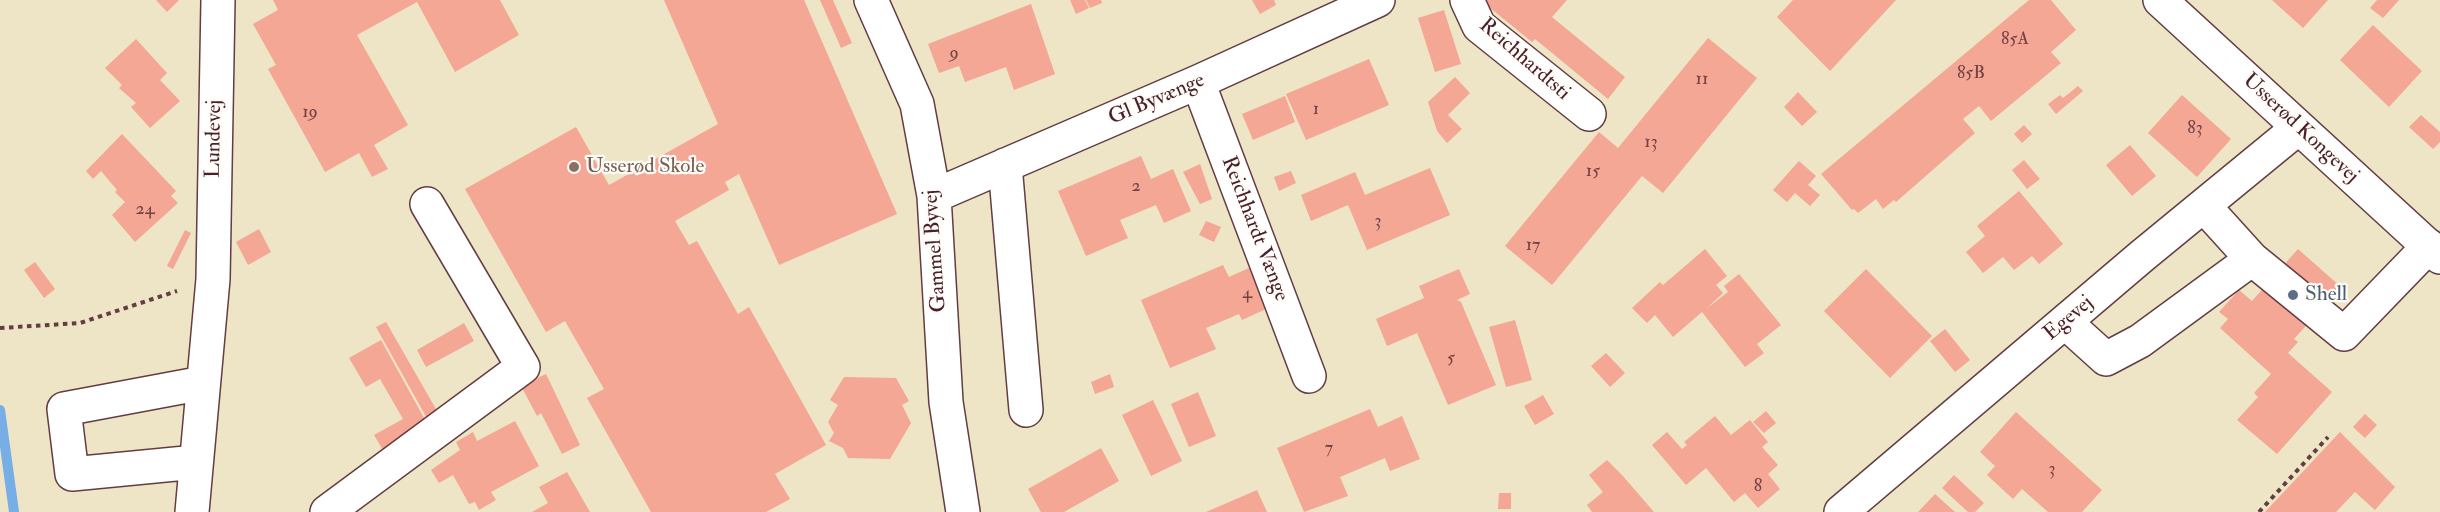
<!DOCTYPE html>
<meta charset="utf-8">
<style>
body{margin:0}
canvas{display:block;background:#eee4c6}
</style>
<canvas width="2440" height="512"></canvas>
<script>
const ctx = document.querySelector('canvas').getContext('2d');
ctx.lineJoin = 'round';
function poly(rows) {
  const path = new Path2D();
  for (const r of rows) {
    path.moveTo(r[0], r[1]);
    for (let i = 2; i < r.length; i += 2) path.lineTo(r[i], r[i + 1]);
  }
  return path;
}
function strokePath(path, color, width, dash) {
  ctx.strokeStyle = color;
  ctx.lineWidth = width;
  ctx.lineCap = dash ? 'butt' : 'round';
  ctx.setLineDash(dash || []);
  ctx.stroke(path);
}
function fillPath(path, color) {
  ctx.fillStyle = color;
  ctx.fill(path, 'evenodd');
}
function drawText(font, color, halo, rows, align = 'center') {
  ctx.font = font + ' "IM FELL Double Pica",serif';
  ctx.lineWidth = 4.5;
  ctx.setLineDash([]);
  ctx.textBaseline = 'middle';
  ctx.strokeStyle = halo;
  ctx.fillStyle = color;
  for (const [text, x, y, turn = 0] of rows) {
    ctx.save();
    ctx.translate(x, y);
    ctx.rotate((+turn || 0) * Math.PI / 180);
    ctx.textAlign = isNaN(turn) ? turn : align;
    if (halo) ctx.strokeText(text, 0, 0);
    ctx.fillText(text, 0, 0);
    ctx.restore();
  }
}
const stream = poly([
 [0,410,14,512]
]);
const building = poly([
 [156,0,179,0,167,12],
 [273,0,500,0,519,35,455,72,417,2,357,35,408,125,374,145,388,169,372,177,359,153,325,172,268,69,276,65,253,24,278,10],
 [664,0,804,0,897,214,779,265,739,174,725,182,729,190,675,221,689,245,697,241,738,314,749,307,826,445,775,474,790,499,766,512,651,512,587,398,604,389,565,321,546,332,465,189,576,127,609,185,718,124],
 [820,0,833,0,852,43,841,48],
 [1070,0,1085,0,1089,8,1076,14],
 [1086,0,1101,0,1102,3,1090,8],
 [1252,0,1274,0,1276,5,1260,14],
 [1486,0,1567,0,1552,17,1625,77,1608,99,1535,39,1532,42,1484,3],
 [1793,0,1896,0,1830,71,1777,17],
 [2029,0,2051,0,2076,30,2051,52,2061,63,1991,121,1979,106,1963,119,1975,133,1896,202,1894,200,1883,209,1876,199,1858,213,1854,209,1852,210,1821,174],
 [2272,0,2328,0,2303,28],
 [2377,0,2399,0,2383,18,2370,8],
 [1031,4,1055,74,1014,90,1006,67,965,82,959,66,939,73,928,44],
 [1444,10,1461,64,1435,72,1418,18],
 [2373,25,2422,71,2389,107,2340,60],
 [1708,38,1757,78,1663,193,1642,176,1552,285,1505,246,1599,132,1618,148],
 [136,39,167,73,160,80,180,101,150,128,131,107,136,103,119,88,122,85,105,68],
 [1369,59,1389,105,1306,140,1286,94],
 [1455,77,1470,93,1448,115,1462,129,1447,143,1437,131,1428,102],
 [2078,86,2083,91,2056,114,2048,104,2060,95,2063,98],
 [1798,92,1817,112,1802,126,1784,107],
 [2182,95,2231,139,2197,177,2148,133],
 [1285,96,1295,122,1253,140,1242,114],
 [2421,115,2440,132,2440,142,2433,149,2409,127],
 [2024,125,2032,134,2022,143,2014,134],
 [122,134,176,191,171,196,178,203,135,242,112,215,125,202,115,192,117,190,101,171,93,179,86,171],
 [2130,145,2156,176,2132,196,2106,165],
 [1141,156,1151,179,1173,169,1191,211,1164,223,1156,205,1120,220,1128,238,1086,256,1058,191],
 [2024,160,2040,179,2027,189,2012,170],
 [1799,161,1816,176,1808,185,1820,195,1810,206,1795,193,1787,202,1773,190],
 [1200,164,1212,199,1200,204,1183,172],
 [1430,168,1450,215,1367,250,1348,205,1311,221,1301,195,1355,172,1365,195],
 [1291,171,1296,183,1279,191,1274,177],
 [2019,191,2063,244,2039,264,2032,256,2014,270,2003,257,1983,273,1966,252,1985,236,1977,226],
 [1206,221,1221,227,1214,242,1199,235],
 [259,229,271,252,248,265,236,242],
 [185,230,191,233,173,269,167,266],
 [1705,249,1727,276,1716,285,1723,293,1706,309,1728,292,1724,286,1739,274,1781,325,1757,344,1764,353,1745,367,1702,312,1673,337,1655,315,1647,323,1632,308,1660,282,1663,285],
 [2298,249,2341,287,2294,339,2298,342,2288,353,2332,392,2277,454,2237,420,2258,397,2254,393,2271,374,2220,328,2228,319,2219,312,2239,290,2252,301],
 [35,262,55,289,44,298,24,270],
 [1223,265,1229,277,1249,268,1266,309,1242,320,1239,314,1206,328,1216,349,1170,368,1141,300],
 [1459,269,1470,294,1457,300,1461,302,1496,385,1448,405,1417,333,1387,346,1376,319,1424,298,1419,286],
 [1866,269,1932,336,1890,378,1824,311],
 [1515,320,1532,380,1506,387,1489,327],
 [386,322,440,416,429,422,376,327],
 [464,323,474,341,426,367,417,350],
 [1945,329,1970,360,1955,372,1930,341],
 [381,340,429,427,384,452,374,435,403,419,380,379,366,387,349,358],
 [1606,353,1625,373,1610,387,1591,366],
 [546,374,580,445,562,454,541,413,537,416,521,386],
 [1110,374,1114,387,1095,394,1091,382],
 [844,377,896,378,909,401,902,405,911,423,890,459,848,458,843,448,829,441,834,433,828,422,838,405,830,400],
 [1198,392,1216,436,1189,447,1171,404],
 [1543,395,1554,414,1535,425,1524,406],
 [1153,400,1182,461,1151,476,1122,415],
 [1370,409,1378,427,1402,416,1420,459,1390,471,1385,458,1340,477,1348,496,1304,512,1277,448],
 [1766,411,1776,423,1764,433,1753,422],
 [2016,412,2102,490,2082,512,2048,512,2022,489,2013,499,1987,475,1995,466,1980,452],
 [2365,414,2377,425,2365,438,2353,427],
 [1715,416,1731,435,1750,420,1768,442,1762,447,1778,465,1768,474,1780,489,1758,508,1745,493,1734,502,1706,468,1686,485,1652,445,1667,432,1682,449,1687,445,1684,442],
 [515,421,539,466,491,492,496,500,479,510,475,502,469,504,453,475,439,483,431,470,460,450,456,442,473,432,477,441],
 [2340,432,2395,487,2375,510,2355,492,2336,512,2265,512],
 [1101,448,1119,481,1064,512,1041,512,1028,489],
 [1607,460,1622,475,1654,512,1592,512,1587,505,1603,492,1589,475],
 [567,472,590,512,532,512,548,503,539,487],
 [1954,475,1984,503,1975,512,1968,512,1942,488],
 [1257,490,1267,512,1206,512],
 [1499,493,1511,493,1511,509,1498,509],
 [1935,494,1955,512,1918,512]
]);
const path = poly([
 [0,328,80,323,177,291],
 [2259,512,2328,437]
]);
const minor = poly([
 [871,0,917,104,934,196,946,402,963,512],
 [1467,0,1479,26,1589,114],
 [1198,82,1309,376],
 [1005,165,1026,410],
 [934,196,1198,82,1378,0],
 [2204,206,2252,259],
 [2065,322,2106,359,2140,341,2252,259,2344,334,2429,246],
 [196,462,72,474,64,409,203,383],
 [192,512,213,279,218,0],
 [327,512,523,367,427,204],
 [1841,512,2142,256,2298,128]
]);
const major = poly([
 [2160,0,2440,257]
]);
const markers = [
 [574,167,6,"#8d6e63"],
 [2293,295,6,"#5c6f8a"]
];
const numberNames = [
 ["85A",2015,40],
 ["9",954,54],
 ["85B",1971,74],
 ["11",1702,80],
 ["1",1316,110],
 ["19",310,113],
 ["83",2195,129],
 ["13",1651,143],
 ["15",1593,172],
 ["2",1136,187],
 ["24",145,210],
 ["3",1378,222],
 ["17",1533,246],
 ["4",1247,294],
 ["5",1451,359],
 ["7",1329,449],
 ["3",2052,470],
 ["8",1758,487]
];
const streetNames = [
 ["Reichhardtsti",1524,60,41],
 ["Gl Byvænge",1157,100,-23],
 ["Usserød Kongevej",2300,129,43],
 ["Lundevej",215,139,-89],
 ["Reichhardt Vænge",1254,229,69],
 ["Gammel Byvej",936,251,-94],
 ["Egevej",2069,319,-40]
];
const educationNames = [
 ["Usserød Skole",586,167]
];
const serviceNames = [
 ["Shell",2305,295]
];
strokePath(stream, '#76aee5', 10);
fillPath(building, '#f3a794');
strokePath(minor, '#633d42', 36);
strokePath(major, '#633d42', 36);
strokePath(path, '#633d42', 4, [4.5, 4.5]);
strokePath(minor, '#fff', 33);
strokePath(major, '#fff', 33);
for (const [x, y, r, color] of markers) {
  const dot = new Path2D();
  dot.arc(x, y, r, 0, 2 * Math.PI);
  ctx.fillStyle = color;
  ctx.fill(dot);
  strokePath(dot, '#fdfcf7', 2);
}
drawText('18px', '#744145', null, numberNames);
drawText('21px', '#4a1f2b', '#fdfcf7', streetNames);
drawText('21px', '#785e54', '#fdfcf7', educationNames, 'left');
drawText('21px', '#4e5e75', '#fdfcf7', serviceNames, 'left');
</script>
